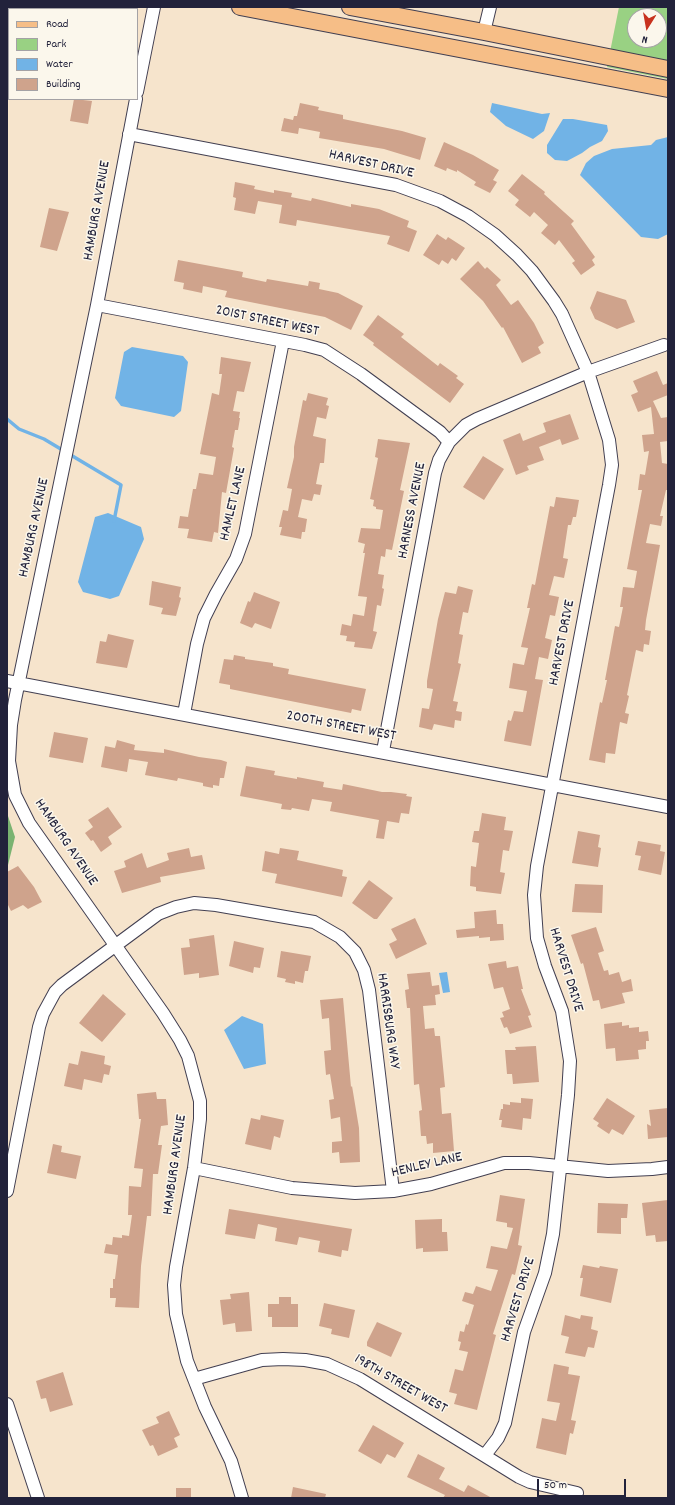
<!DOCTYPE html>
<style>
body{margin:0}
#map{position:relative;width:675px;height:1505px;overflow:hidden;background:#f6e4cc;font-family:Dekko,sans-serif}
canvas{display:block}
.frame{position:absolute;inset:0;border:8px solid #22223b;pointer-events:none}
.legend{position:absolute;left:8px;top:8px;width:130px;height:92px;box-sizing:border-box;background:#fbf7ec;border:1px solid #a4a2a5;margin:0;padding:5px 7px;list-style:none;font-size:12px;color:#22223b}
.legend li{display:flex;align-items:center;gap:8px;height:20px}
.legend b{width:20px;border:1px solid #a4a2a5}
.north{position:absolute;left:627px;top:8px;width:40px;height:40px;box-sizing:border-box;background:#fbf7ec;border:1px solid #a4a2a5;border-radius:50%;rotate:191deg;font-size:11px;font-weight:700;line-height:16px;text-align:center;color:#22223b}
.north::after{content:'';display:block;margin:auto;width:14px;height:18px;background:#c8321e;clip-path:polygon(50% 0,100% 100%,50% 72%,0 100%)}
.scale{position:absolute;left:537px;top:1479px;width:89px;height:18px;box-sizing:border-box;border:2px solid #22223b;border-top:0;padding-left:5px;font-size:12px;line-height:14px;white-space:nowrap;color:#22223b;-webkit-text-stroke:3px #fbf7ec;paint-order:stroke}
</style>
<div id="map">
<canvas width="675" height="1505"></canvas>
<div class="frame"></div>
<ul class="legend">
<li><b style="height:5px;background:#f6be87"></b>Road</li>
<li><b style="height:11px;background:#99d183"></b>Park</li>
<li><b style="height:11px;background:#71b3e6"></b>Water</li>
<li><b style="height:11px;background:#cfa38c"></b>Building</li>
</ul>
<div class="north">N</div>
<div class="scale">50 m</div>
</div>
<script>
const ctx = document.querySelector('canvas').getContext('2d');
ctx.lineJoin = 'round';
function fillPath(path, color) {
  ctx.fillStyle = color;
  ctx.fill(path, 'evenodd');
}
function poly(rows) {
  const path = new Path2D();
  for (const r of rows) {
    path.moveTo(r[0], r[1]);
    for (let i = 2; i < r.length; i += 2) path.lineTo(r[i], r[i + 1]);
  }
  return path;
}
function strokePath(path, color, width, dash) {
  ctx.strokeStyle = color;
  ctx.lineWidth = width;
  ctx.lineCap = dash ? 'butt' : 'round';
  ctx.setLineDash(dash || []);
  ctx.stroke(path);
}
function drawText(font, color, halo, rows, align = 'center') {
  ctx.font = font + ' Dekko,sans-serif';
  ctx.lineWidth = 3;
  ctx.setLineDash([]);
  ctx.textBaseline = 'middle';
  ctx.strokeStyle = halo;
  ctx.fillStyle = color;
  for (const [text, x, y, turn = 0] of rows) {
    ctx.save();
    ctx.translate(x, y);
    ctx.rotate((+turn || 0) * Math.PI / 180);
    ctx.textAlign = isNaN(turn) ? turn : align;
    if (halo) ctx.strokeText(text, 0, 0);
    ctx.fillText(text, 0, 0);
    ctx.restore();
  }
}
const green = poly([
 [619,7,668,7,668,79,607,67],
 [635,16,659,16,659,40,635,40]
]);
const forest = poly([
 [7,813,15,837,7,869]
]);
const water = poly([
 [492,103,542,114,550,113,544,131,533,139,506,126,490,112],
 [563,119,573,119,607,125,608,131,602,141,590,147,582,153,567,161,555,160,547,153,547,145],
 [668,137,668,234,658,239,641,237,580,175,586,163,594,156,612,149,651,145,656,140],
 [132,347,183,356,188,362,181,411,174,417,121,406,115,398,124,352],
 [108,513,141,527,144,539,119,596,110,599,83,592,78,582,95,517],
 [447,972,450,992,443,993,439,973],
 [242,1016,263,1024,266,1064,244,1069,224,1030]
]);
const stream = poly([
 [7,419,19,429,44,439,121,485,114,521]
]);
const building = poly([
 [74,99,92,101,88,124,70,121],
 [300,103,319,107,318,110,343,115,343,119,402,131,426,138,420,160,384,149,319,138,320,132,299,128,298,134,281,131,284,118,293,120,294,116,297,116],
 [444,142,473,155,499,170,493,180,497,182,490,193,474,185,476,182,457,170,457,172,447,168,446,171,434,166],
 [522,174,545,192,544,194,574,221,571,224,595,257,592,260,595,265,581,275,572,263,575,261,559,240,555,245,541,233,548,225,534,212,530,217,515,205,519,200,508,191],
 [235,182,255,186,254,189,274,193,274,190,292,193,291,197,311,201,312,198,351,207,351,204,379,209,409,221,407,227,417,231,409,252,387,244,390,236,297,220,296,226,279,223,282,205,258,201,255,214,234,210,236,198,233,197],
 [49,208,69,212,57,251,40,247],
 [437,234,446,240,448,237,465,248,456,261,452,258,448,264,442,260,439,265,423,255],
 [178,260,243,272,242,277,266,282,267,279,308,286,309,281,320,283,319,289,338,293,363,306,351,330,325,317,225,297,227,291,203,286,202,293,183,289,184,283,174,281],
 [478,261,485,269,487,267,501,280,496,285,511,305,518,300,534,323,544,343,538,347,541,353,522,363,503,327,502,328,483,301,460,279],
 [597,291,626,300,635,322,617,329,595,319,590,308],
 [378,315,404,334,401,337,438,366,440,363,458,376,456,378,464,384,450,403,373,345,374,343,363,335],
 [221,357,251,362,244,392,237,391,233,411,240,412,239,418,240,418,238,430,235,430,232,447,234,448,226,493,222,492,218,533,214,532,212,542,187,538,189,529,178,528,180,516,188,517,193,489,196,489,199,473,213,475,216,457,200,454,212,393,219,395,222,374,219,374],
 [657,371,663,385,668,383,668,395,653,401,661,418,668,417,668,441,660,442,662,463,668,464,668,490,666,490,660,516,663,516,661,526,650,524,646,543,660,545,646,620,645,630,651,631,649,645,644,644,643,652,636,650,627,695,629,696,625,713,629,714,627,724,620,722,615,754,606,753,605,763,589,760,600,702,602,703,607,680,605,680,615,626,619,627,623,607,620,607,623,587,634,588,637,571,627,569,642,490,638,490,640,474,645,475,649,451,644,452,642,435,654,434,651,407,638,412,631,395,638,392,633,381],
 [308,393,328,398,326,405,329,406,326,419,317,417,313,436,326,439,324,463,320,463,316,484,322,485,320,495,314,494,312,501,302,499,298,517,307,519,305,532,302,532,301,539,280,535,282,527,279,527,283,510,288,511,292,489,287,488,294,457,294,447,303,400,306,401],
 [570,414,579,439,562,445,560,439,539,447,544,460,527,466,529,470,516,475,503,440,520,433,523,441,546,432,543,423],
 [378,439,410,443,400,490,404,491,392,550,386,549,385,557,381,556,378,574,384,575,382,588,384,589,381,606,377,605,373,631,377,632,372,649,354,647,355,642,346,641,347,636,340,635,342,624,351,626,353,614,364,616,367,597,358,596,365,553,363,553,365,544,358,542,361,528,380,529,383,510,376,509,376,507,373,506,374,500,370,499,378,458,375,457],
 [483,456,504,469,484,500,463,487],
 [556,497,579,500,576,517,573,517,571,525,568,525,563,558,568,559,564,578,554,576,549,595,559,597,555,616,550,615,545,638,552,640,548,659,539,657,535,679,543,680,531,746,504,741,508,720,511,721,514,711,523,712,527,691,509,688,513,663,524,665,528,648,521,647,530,608,527,608,532,584,535,585,550,506,554,507],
 [152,581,181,587,179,597,181,598,176,616,161,614,163,608,149,605],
 [458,586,473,590,468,613,463,612,459,634,463,635,458,663,461,664,453,701,458,702,456,711,462,712,461,721,455,720,454,728,434,724,432,730,419,727,422,708,429,709,433,689,427,688,427,681,438,619,445,592,456,594],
 [254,592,280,602,271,629,255,623,252,628,240,623,248,601,250,602],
 [108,634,134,640,127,668,96,663,100,641,106,642],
 [234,655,245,657,245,659,273,663,273,666,289,669,288,674,366,689,361,711,352,709,351,713,230,689,230,685,219,683,224,659,233,660],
 [54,732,88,738,83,763,49,757],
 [117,740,135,745,134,750,164,753,164,749,199,757,221,760,227,762,224,778,220,778,219,786,213,785,213,788,203,786,203,783,178,778,177,781,145,775,148,762,129,759,127,772,101,767,105,746,115,748],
 [246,766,275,771,274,775,297,779,297,777,324,782,323,787,342,790,343,784,382,792,391,792,407,794,406,796,412,797,409,814,401,813,399,823,387,821,384,839,376,838,379,820,330,811,332,802,312,799,309,811,292,808,291,810,281,809,282,804,240,796],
 [108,807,122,827,108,837,112,844,101,852,93,840,91,841,85,833,93,827,88,820],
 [482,813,506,817,504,830,513,831,509,851,503,850,500,872,505,873,501,894,476,891,476,887,470,886,471,866,476,867,479,843,472,842,474,831,479,831],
 [578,831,600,835,598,847,601,848,598,867,572,863],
 [638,841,661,845,660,851,665,852,661,875,638,870,641,856,635,855],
 [189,848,191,857,202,855,205,869,160,877,161,882,122,893,114,871,126,867,124,861,142,853,147,868,169,860,167,853],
 [280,848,299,851,297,860,343,870,342,876,347,877,342,897,275,883,277,874,262,871,265,851,279,854],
 [18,866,34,887,42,902,28,909,23,905,11,911,7,903,7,872],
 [369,880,393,898,377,919,374,919,352,903],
 [575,884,603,885,602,913,572,912],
 [496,910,497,924,503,924,504,940,490,941,490,937,479,938,479,936,457,938,456,930,475,928,474,912],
 [415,918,427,944,396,959,389,944,397,940,391,929],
 [596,927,604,951,598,953,604,971,608,970,609,975,619,972,622,982,631,979,633,991,622,993,625,1003,601,1009,599,1000,593,1001,583,963,581,964,571,935],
 [214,935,219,975,199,978,199,973,184,975,181,948,190,947,189,939],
 [234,941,264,948,260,968,254,967,253,973,229,966],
 [281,951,311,956,308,971,305,971,303,983,295,981,295,984,285,982,286,979,277,977],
 [506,961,507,968,518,966,523,989,521,989,531,1015,528,1016,532,1027,510,1034,507,1027,504,1028,500,1018,504,1017,502,1012,510,1009,503,987,494,989,488,964],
 [430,972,432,986,439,985,440,994,435,995,436,1005,423,1006,425,1029,434,1028,435,1036,440,1036,445,1087,440,1088,442,1114,451,1113,454,1151,433,1153,433,1143,427,1144,426,1136,421,1136,419,1111,422,1110,419,1084,414,1085,410,1008,407,1008,405,990,409,989,407,974],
 [103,994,126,1014,102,1042,79,1023],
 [343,998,351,1087,352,1086,359,1128,360,1162,340,1163,339,1152,332,1153,332,1142,342,1141,340,1117,331,1119,329,1100,334,1099,330,1074,326,1075,324,1051,331,1050,329,1018,322,1019,320,1000],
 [622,1022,622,1026,629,1025,629,1028,639,1027,639,1032,648,1031,649,1041,646,1041,646,1049,638,1050,639,1059,616,1061,615,1048,606,1049,604,1024],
 [536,1046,539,1082,513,1084,512,1074,507,1074,505,1050,516,1050,515,1047],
 [81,1051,105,1056,104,1064,111,1066,109,1075,104,1074,102,1083,84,1079,82,1090,64,1086,69,1063,78,1065],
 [156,1092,157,1099,166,1099,168,1125,161,1126,158,1145,162,1145,158,1174,153,1174,151,1216,147,1216,141,1266,139,1308,115,1307,116,1298,110,1298,110,1288,113,1288,113,1279,115,1279,118,1255,104,1253,106,1244,112,1245,113,1237,122,1238,122,1235,129,1236,132,1215,128,1215,129,1186,141,1187,143,1169,134,1168,141,1119,139,1119,137,1094],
 [521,1098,533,1099,531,1119,523,1118,522,1130,501,1127,502,1120,499,1120,501,1109,503,1109,503,1104,510,1105,510,1102,521,1103],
 [607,1098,635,1116,623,1135,612,1129,609,1134,597,1126,599,1123,593,1119],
 [668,1108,668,1137,648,1139,647,1124,651,1126,649,1110],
 [261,1115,284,1120,280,1138,274,1136,271,1150,245,1144,251,1118,260,1120],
 [53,1144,62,1146,61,1152,81,1156,76,1179,47,1173],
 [500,1195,525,1199,518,1245,522,1246,515,1275,512,1274,493,1334,496,1335,477,1410,454,1404,457,1394,449,1392,455,1369,463,1371,468,1352,459,1350,461,1342,458,1341,460,1331,464,1332,466,1324,468,1325,474,1305,462,1301,465,1292,473,1294,476,1286,491,1291,498,1270,486,1268,491,1246,507,1249,513,1228,507,1227,507,1223,496,1221],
 [668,1200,668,1241,656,1242,655,1235,646,1236,642,1203],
 [598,1203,628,1204,627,1218,621,1218,621,1234,597,1233],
 [229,1209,352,1229,348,1251,342,1250,341,1257,318,1252,320,1241,299,1237,297,1245,275,1241,277,1228,258,1224,255,1239,225,1234],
 [442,1219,442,1232,447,1232,448,1251,423,1252,423,1248,416,1249,415,1220],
 [583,1265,599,1268,600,1266,618,1269,611,1303,580,1296,583,1278,580,1278],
 [249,1292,252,1331,236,1332,235,1323,223,1325,220,1300,231,1299,230,1294],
 [279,1297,291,1297,291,1304,298,1304,298,1327,272,1327,272,1317,268,1317,268,1304,279,1304],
 [324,1303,355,1310,349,1338,331,1334,332,1329,319,1326],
 [565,1315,580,1319,581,1315,593,1317,591,1329,598,1331,594,1348,588,1347,585,1357,565,1353,569,1337,561,1335],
 [377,1322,402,1333,391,1357,367,1346,367,1342],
 [554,1364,569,1367,568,1374,580,1376,571,1420,576,1421,573,1434,570,1433,566,1455,536,1448,542,1418,556,1421,560,1403,547,1401],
 [63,1372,73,1405,50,1412,46,1398,41,1399,36,1381],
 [169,1411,180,1435,174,1438,178,1447,158,1456,153,1445,150,1446,142,1430,159,1423,156,1417],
 [373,1425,404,1443,395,1458,387,1454,381,1464,358,1451],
 [418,1454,445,1468,439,1479,464,1492,468,1485,492,1498,443,1498,445,1495,407,1477],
 [293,1487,326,1494,325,1498,291,1498],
 [176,1488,191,1488,191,1498,176,1498]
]);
const minor = poly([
 [484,32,490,7],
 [137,92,154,7],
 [136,99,97,305,15,700,11,725,9,761,15,795,29,823,163,1013,180,1040,188,1056,200,1101,200,1119,194,1168,176,1267,174,1285,176,1314,187,1361,205,1407,231,1461,242,1498],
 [129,134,396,185,440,201,468,216,495,235,517,255,532,271,554,301,562,314,588,372,609,440,612,465,609,485,537,866,534,895,537,938,545,966,562,1011,570,1061,568,1095,553,1234,545,1273,524,1332,505,1423,498,1438,485,1455],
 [97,305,305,345,324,350,361,374,440,432,449,442],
 [7,681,668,807],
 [184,714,197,644,204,618,216,594,236,559,245,534,283,341],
 [383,751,435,473,439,460,449,442,466,425,477,419,588,372,664,345],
 [194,1168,292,1188,355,1193,393,1191,431,1184,504,1163,529,1163,608,1171,652,1169,668,1167],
 [7,1191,39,1027,43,1014,55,992,62,985,158,914,176,907,194,903,216,905,314,922,340,937,355,952,364,970,369,990,393,1191],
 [194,1379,262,1360,283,1359,305,1360,327,1364,360,1379,519,1477,530,1482,577,1493],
 [7,1404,38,1498]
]);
const major = poly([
 [240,7,668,89],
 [350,7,484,32,668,69]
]);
const streetNames = [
 ["HARVEST DRIVE",371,165,13],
 ["HAMBURG AVENUE",98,211,-80],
 ["201ST STREET WEST",267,322,12],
 ["HAMLET LANE",234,504,-77],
 ["HARNESS AVENUE",413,511,-79],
 ["HAMBURG AVENUE",35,528,-78],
 ["HARVEST DRIVE",563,643,-79],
 ["200TH STREET WEST",341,727,11],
 ["HAMBURG AVENUE",65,843,56],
 ["HARVEST DRIVE",565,970,73],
 ["HARRISBURG WAY",387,1021,82],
 ["HAMBURG AVENUE",176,1165,-82],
 ["HENLEY LANE",427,1166,-13],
 ["HARVEST DRIVE",519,1300,-73],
 ["198TH STREET WEST",400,1385,30]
];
fillPath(green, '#99d183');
fillPath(forest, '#7ab371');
fillPath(water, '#71b3e6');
strokePath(stream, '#71b3e6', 3.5);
fillPath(building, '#cfa38c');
strokePath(minor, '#423f51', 14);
strokePath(major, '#423f51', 18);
strokePath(minor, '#fff', 12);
strokePath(major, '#f6be87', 16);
drawText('15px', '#22223b', '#fbf7ec', streetNames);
</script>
